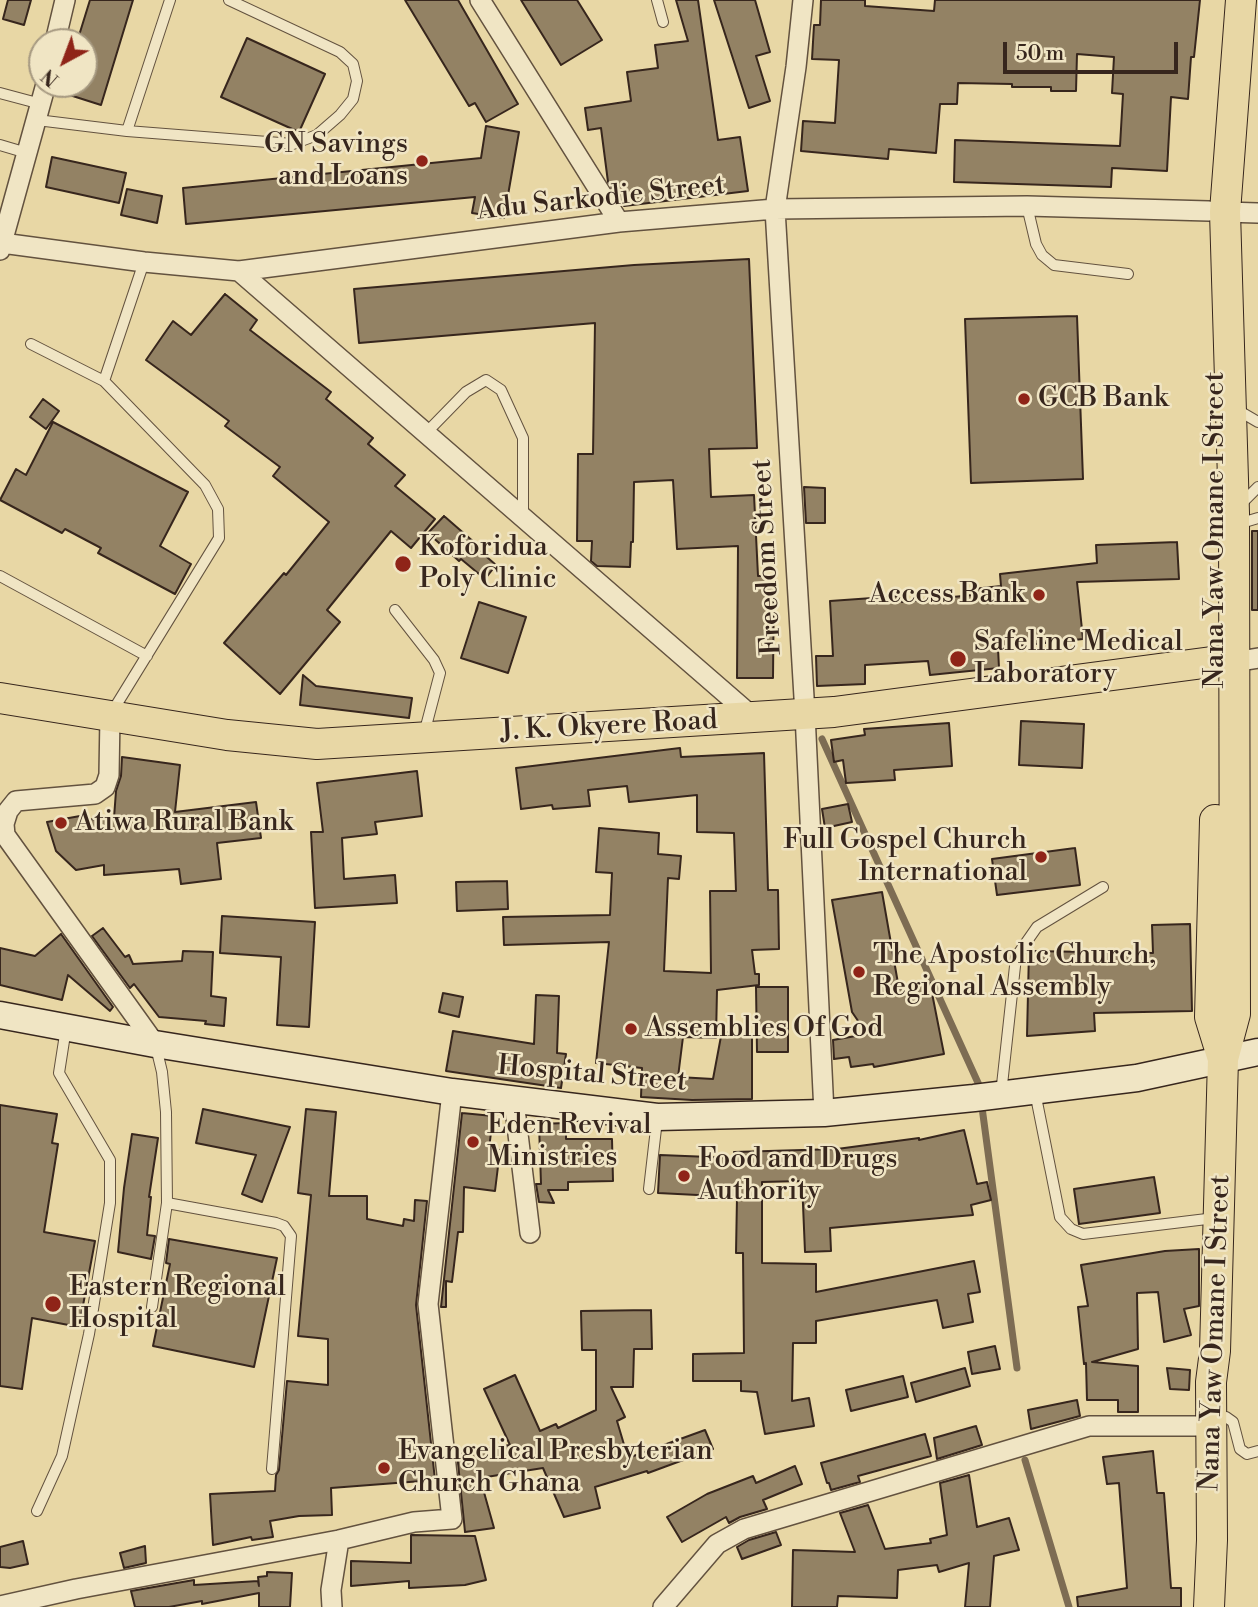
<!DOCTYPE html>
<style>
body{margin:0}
#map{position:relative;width:1258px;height:1607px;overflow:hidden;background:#e8d7a5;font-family:"Libre Bodoni",serif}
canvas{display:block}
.north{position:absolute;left:28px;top:28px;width:70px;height:70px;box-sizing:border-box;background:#f0e5c4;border:2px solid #a69981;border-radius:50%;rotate:221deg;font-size:19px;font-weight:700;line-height:28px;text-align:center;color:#37261d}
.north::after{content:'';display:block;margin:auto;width:24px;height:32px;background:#8f2418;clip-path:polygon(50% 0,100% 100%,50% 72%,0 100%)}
.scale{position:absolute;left:1003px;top:42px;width:175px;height:32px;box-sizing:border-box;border:4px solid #37261d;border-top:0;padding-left:9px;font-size:21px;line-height:24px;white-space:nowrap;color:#37261d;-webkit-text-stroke:5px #f0e5c4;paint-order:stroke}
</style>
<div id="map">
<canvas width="1258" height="1607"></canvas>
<div class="north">N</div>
<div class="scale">50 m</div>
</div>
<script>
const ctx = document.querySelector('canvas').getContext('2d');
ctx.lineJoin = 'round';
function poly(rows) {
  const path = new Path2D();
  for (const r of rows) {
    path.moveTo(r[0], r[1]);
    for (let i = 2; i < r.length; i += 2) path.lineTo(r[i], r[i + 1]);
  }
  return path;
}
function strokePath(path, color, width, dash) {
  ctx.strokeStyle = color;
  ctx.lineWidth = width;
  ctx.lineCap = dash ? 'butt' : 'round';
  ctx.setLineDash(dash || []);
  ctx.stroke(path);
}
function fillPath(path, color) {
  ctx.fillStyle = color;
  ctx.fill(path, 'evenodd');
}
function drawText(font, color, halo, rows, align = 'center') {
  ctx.font = font + ' "Libre Bodoni",serif';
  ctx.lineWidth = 5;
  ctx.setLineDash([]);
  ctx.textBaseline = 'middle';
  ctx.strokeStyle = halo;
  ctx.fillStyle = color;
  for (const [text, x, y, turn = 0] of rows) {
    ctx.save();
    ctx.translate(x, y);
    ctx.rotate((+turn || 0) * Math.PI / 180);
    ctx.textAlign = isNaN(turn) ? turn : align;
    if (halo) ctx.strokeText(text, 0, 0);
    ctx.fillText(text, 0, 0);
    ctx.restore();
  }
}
const stream = poly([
 [822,739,979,1085,1017,1368],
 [1025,1460,1069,1607]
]);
const building = poly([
 [8,0,31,0,24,25,3,19,8,0],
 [90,0,133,0,101,105,57,91,58,84,84,84,84,42,77,42,90,0],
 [405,0,458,0,518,104,486,122,475,103,469,106,405,0],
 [521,0,577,0,602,40,561,65,521,0],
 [676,0,698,0,718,140,740,137,748,191,624,206,608,182,601,128,588,130,585,108,631,101,627,72,658,68,655,45,688,41,676,0],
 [714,0,755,0,770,52,756,56,770,101,749,108,714,0],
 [821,0,865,0,865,6,934,11,935,0,1200,0,1194,57,1191,57,1188,99,1171,97,1167,171,1112,168,1111,187,954,182,955,140,1120,146,1123,94,1112,93,1114,57,1077,54,1076,91,1051,91,1051,87,1012,87,1012,84,958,83,957,104,940,104,936,153,889,149,888,159,801,151,803,121,835,123,839,60,812,59,814,25,820,25,821,0],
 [247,38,325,74,299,132,221,97,247,38],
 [486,126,519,132,504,218,472,213,475,197,186,224,183,188,481,158,486,126],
 [52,157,126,173,119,203,46,187,52,157],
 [127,189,162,196,157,223,121,215,127,189],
 [749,259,757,448,709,449,711,497,754,495,758,576,774,576,773,678,737,678,738,546,677,549,673,480,634,482,633,542,631,542,630,567,597,566,591,561,592,541,577,541,578,454,593,454,595,323,359,343,354,289,634,265,749,259],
 [225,294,257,320,250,330,331,392,326,399,373,438,368,444,405,475,395,486,435,519,411,548,391,531,327,610,340,622,280,694,224,643,284,573,286,575,329,522,273,476,280,467,225,426,229,421,146,360,173,321,191,335,225,294],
 [1077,316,1083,479,971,483,965,319,1077,316],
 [43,399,59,411,46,429,30,417,43,399],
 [53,422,188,492,160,546,191,564,175,594,98,553,101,548,65,529,62,533,0,500,16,469,26,475,53,422],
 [804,487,825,488,825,523,806,523,804,487],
 [444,516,475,543,473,545,496,565,485,579,461,559,459,561,428,533,444,516],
 [1252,531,1258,531,1258,610,1252,610,1252,531],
 [1177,542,1179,579,1077,582,1083,639,998,648,999,668,930,675,928,661,865,665,865,684,817,686,816,656,833,656,830,601,901,596,902,602,973,595,973,589,1001,586,1000,574,1097,563,1096,545,1177,542],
 [479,602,526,617,508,673,461,658,479,602],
 [303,675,316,686,412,698,409,718,300,705,303,675],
 [1021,721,1084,724,1082,768,1019,765,1021,721],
 [949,723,952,766,894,770,895,780,846,783,843,760,834,762,831,740,865,735,864,729,949,723],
 [680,748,681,757,764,753,768,890,778,890,779,949,752,950,755,974,759,974,759,985,717,990,716,1038,683,1037,678,1077,713,1079,722,1031,752,1037,752,1099,692,1100,641,1097,642,1068,596,1063,609,942,504,945,503,917,610,915,612,873,596,872,599,828,659,833,658,854,681,856,679,879,668,878,664,971,711,973,710,891,736,891,734,833,697,832,697,795,629,802,627,786,588,790,590,806,553,809,552,805,521,809,516,768,680,748],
 [122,757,180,765,175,812,256,802,261,838,217,843,221,879,181,884,179,869,104,875,104,865,76,870,56,851,47,822,80,816,81,820,114,818,116,791,121,776,122,757],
 [417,771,422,816,375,822,377,834,342,838,344,879,395,875,397,903,315,908,311,832,323,832,317,783,417,771],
 [848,804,852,822,825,828,822,809,848,804],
 [1075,848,1080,885,997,895,992,859,1075,848],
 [507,881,508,909,457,911,456,882,507,881],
 [882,892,899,989,930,983,944,1054,874,1067,873,1064,851,1067,849,1057,834,1059,833,1040,867,1034,852,1012,832,900,882,892],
 [222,916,315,922,309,1027,277,1025,281,957,220,953,222,916],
 [1190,924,1192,1011,1094,1013,1095,1031,1027,1036,1029,951,1153,953,1152,925,1190,924],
 [103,928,125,957,129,955,133,964,182,961,183,951,213,952,211,996,226,998,224,1026,205,1024,206,1021,159,1017,134,984,130,988,92,936,103,928],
 [61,934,113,1007,110,1011,68,975,62,1000,0,985,0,948,35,956,61,934],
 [756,987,788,987,788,1052,757,1052,756,987],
 [443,993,463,997,459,1017,439,1012,443,993],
 [536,995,559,996,557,1053,566,1054,561,1088,446,1071,453,1031,534,1044,536,995],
 [0,1105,57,1114,52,1143,58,1144,44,1232,95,1241,79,1327,32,1318,22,1389,0,1386,0,1105],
 [203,1109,290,1127,262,1202,242,1194,256,1155,196,1143,203,1109],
 [306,1109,336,1112,329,1196,367,1196,367,1219,403,1226,404,1219,414,1221,415,1200,427,1201,416,1305,435,1480,331,1488,332,1515,299,1516,270,1521,273,1537,252,1540,251,1537,213,1545,210,1494,275,1491,276,1475,279,1470,287,1381,328,1385,328,1339,298,1336,311,1195,298,1193,306,1109],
 [462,1113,493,1116,489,1149,500,1150,495,1191,464,1187,463,1232,458,1232,452,1282,446,1281,446,1307,441,1307,462,1113],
 [566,1123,566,1139,612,1139,613,1181,568,1182,568,1190,548,1190,554,1203,539,1202,536,1184,541,1184,539,1124,566,1123],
 [964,1130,977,1184,987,1182,991,1200,971,1205,973,1215,830,1228,831,1251,805,1252,802,1181,762,1182,762,1263,816,1264,816,1292,974,1261,980,1292,968,1294,973,1322,943,1328,937,1300,816,1321,816,1343,793,1343,792,1401,809,1398,814,1426,765,1434,757,1392,741,1391,741,1381,693,1381,693,1354,744,1353,743,1253,736,1253,737,1197,658,1193,660,1155,735,1158,734,1152,837,1149,919,1138,919,1140,964,1130],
 [132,1134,158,1138,149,1197,151,1197,147,1235,155,1236,151,1259,118,1252,124,1188,132,1134],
 [1154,1177,1160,1213,1079,1224,1074,1189,1154,1177],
 [169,1239,277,1258,254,1367,153,1346,170,1264,166,1263,169,1239],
 [1199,1249,1199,1306,1184,1309,1191,1335,1164,1342,1158,1292,1137,1293,1138,1349,1092,1362,1138,1366,1138,1412,1118,1412,1118,1400,1087,1400,1086,1363,1084,1364,1078,1307,1088,1306,1081,1265,1165,1251,1199,1249],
 [651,1310,652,1349,634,1349,633,1387,611,1387,625,1417,617,1421,628,1458,705,1430,713,1449,648,1473,647,1471,595,1487,600,1508,564,1517,543,1468,480,1478,494,1528,465,1532,457,1453,510,1445,484,1389,515,1375,540,1431,556,1424,558,1428,596,1410,596,1350,582,1350,581,1311,651,1310],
 [995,1346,1000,1369,972,1374,968,1352,995,1346],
 [965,1368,970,1386,916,1402,911,1383,965,1368],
 [1167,1368,1190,1370,1189,1390,1170,1389,1167,1368],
 [903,1376,908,1397,851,1411,846,1390,903,1376],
 [1077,1400,1080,1416,1031,1429,1028,1410,1077,1400],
 [976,1426,982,1445,937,1459,934,1438,976,1426],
 [925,1434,931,1456,858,1476,860,1482,831,1490,829,1483,827,1483,821,1463,925,1434],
 [1153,1451,1157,1493,1164,1493,1171,1588,1181,1588,1181,1607,1078,1607,1077,1597,1127,1588,1119,1483,1107,1484,1103,1457,1153,1451],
 [795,1466,802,1484,763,1500,767,1509,740,1517,729,1523,726,1517,682,1542,667,1517,707,1494,753,1476,756,1483,795,1466],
 [969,1475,977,1527,1009,1518,1019,1550,994,1556,990,1607,965,1607,969,1563,939,1572,937,1565,898,1570,897,1598,838,1596,837,1607,792,1607,793,1550,855,1552,840,1513,868,1505,885,1549,931,1543,930,1539,947,1535,940,1483,969,1475],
 [776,1532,781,1545,742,1559,737,1547,749,1540,776,1532],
 [411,1535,475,1536,486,1580,465,1585,409,1588,409,1581,351,1586,351,1561,411,1563,411,1535],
 [23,1541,28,1564,10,1568,0,1567,0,1547,23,1541],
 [145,1546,146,1563,124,1568,120,1553,145,1546],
 [267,1572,292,1573,290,1607,259,1607,259,1593,202,1604,202,1601,169,1607,135,1607,131,1591,194,1580,194,1585,258,1581,259,1586,258,1577,267,1576,267,1572]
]);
const lane = poly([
 [657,0,663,22],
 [0,93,41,104],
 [37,120,127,131,293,144,317,135,340,115,353,99,357,81,353,64,340,52,229,0],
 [127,131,170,0],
 [0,145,27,153],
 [1027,206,1036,244,1042,255,1054,265,1128,274],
 [31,344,104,381,205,485,218,509,219,538,112,712],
 [104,381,144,262],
 [1234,408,1258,422],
 [426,433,466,392,486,380,501,390,523,438,523,517],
 [1241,504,1258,487],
 [1238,524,1258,518],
 [0,576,147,656],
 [395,610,434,660,440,673,424,734],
 [1035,1092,1060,1217,1071,1229,1083,1234,1215,1218],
 [1001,1094,1016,957,1037,927,1103,887],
 [649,1189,657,1120],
 [167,1203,276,1223,284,1226,291,1236,272,1469],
 [152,1307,167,1203,166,1112,162,1072,156,1047],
 [1213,1419,1226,1417,1233,1422,1240,1449,1247,1454,1258,1451],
 [37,1511,62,1456,89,1334,110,1203,110,1160,59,1073,66,1028]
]);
const street = poly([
 [480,0,619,222],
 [803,0,796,67,775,209,805,714,824,1113],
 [55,42,65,0],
 [1225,212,1258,213],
 [2,243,144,262,239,271,619,222,775,209,1027,206,1209,211],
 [0,250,46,84],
 [239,271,754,718],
 [1234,662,1258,658],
 [110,716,109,775,105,787,95,794,16,801,8,811,4,824,5,835,155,1044],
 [514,1101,530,1233],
 [0,1606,76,1589,339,1540,414,1522,452,1519,428,1304,452,1092],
 [332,1607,331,1590,339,1540],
 [663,1607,717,1544,744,1529,1089,1426,1211,1426]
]);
const secondary = poly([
 [0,1015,155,1044,452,1092,657,1117,824,1113,974,1098,1137,1078,1258,1052]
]);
const primary = poly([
 [0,698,227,735,317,744,834,712,1219,661],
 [1215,820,1210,1017,1223,1059],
 [1209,1607,1212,1540,1211,1382,1215,1351,1223,1059,1235,1014,1234,513,1225,212,1241,0]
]);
const markers = [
 [422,161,7,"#8f2418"],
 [1024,399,7,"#8f2418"],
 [403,564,9,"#8f2418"],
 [1039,595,7,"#8f2418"],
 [958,659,9,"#8f2418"],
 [61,823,7,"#8f2418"],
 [1041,857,7,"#8f2418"],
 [859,972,7,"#8f2418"],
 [631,1029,7,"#8f2418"],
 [473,1142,7,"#8f2418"],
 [684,1176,7,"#8f2418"],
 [53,1304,9,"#8f2418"],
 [384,1468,7,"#8f2418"]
];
const poiNames = [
 ["GN Savings",408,145,"right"],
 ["and Loans",408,177,"right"],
 ["GCB Bank",1038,399],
 ["Koforidua",419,548],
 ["Poly Clinic",419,580],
 ["Access Bank",1025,595,"right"],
 ["Safeline Medical",974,643],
 ["Laboratory",974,675],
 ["Atiwa Rural Bank",75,823],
 ["Full Gospel Church",1027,841,"right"],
 ["International",1027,873,"right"],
 ["The Apostolic Church,",873,956],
 ["Regional Assembly",873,988],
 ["Assemblies Of God",645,1029],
 ["Eden Revival",487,1126],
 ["Ministries",487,1158],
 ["Food and Drugs",698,1160],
 ["Authority",698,1192],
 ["Eastern Regional",69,1288],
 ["Hospital",69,1320],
 ["Evangelical Presbyterian",398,1452],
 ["Church Ghana",398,1484]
];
const streetNames = [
 ["Adu Sarkodie Street",601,199,-6],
 ["Nana Yaw Omane I Street",1216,530,-90],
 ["Freedom Street",768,557,-93],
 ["J. K. Okyere Road",609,727,-3],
 ["Hospital Street",592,1075,5],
 ["Nana Yaw Omane I Street",1216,1333,-88]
];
strokePath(stream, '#7d6c53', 7);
fillPath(building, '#938264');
strokePath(building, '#37261d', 2);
strokePath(lane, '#63523f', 12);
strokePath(street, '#63523f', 22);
strokePath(secondary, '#37261d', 29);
strokePath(primary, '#37261d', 32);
strokePath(lane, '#f0e5c4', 10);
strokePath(street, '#f0e5c4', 19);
strokePath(secondary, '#f0e5c4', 26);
strokePath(primary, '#e8d7a5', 30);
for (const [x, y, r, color] of markers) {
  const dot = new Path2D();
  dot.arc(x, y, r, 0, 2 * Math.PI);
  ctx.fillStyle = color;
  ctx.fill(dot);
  strokePath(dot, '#f0e5c4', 2.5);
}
drawText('28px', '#37261d', '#f0e5c4', poiNames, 'left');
drawText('28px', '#37261d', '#f0e5c4', streetNames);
</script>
